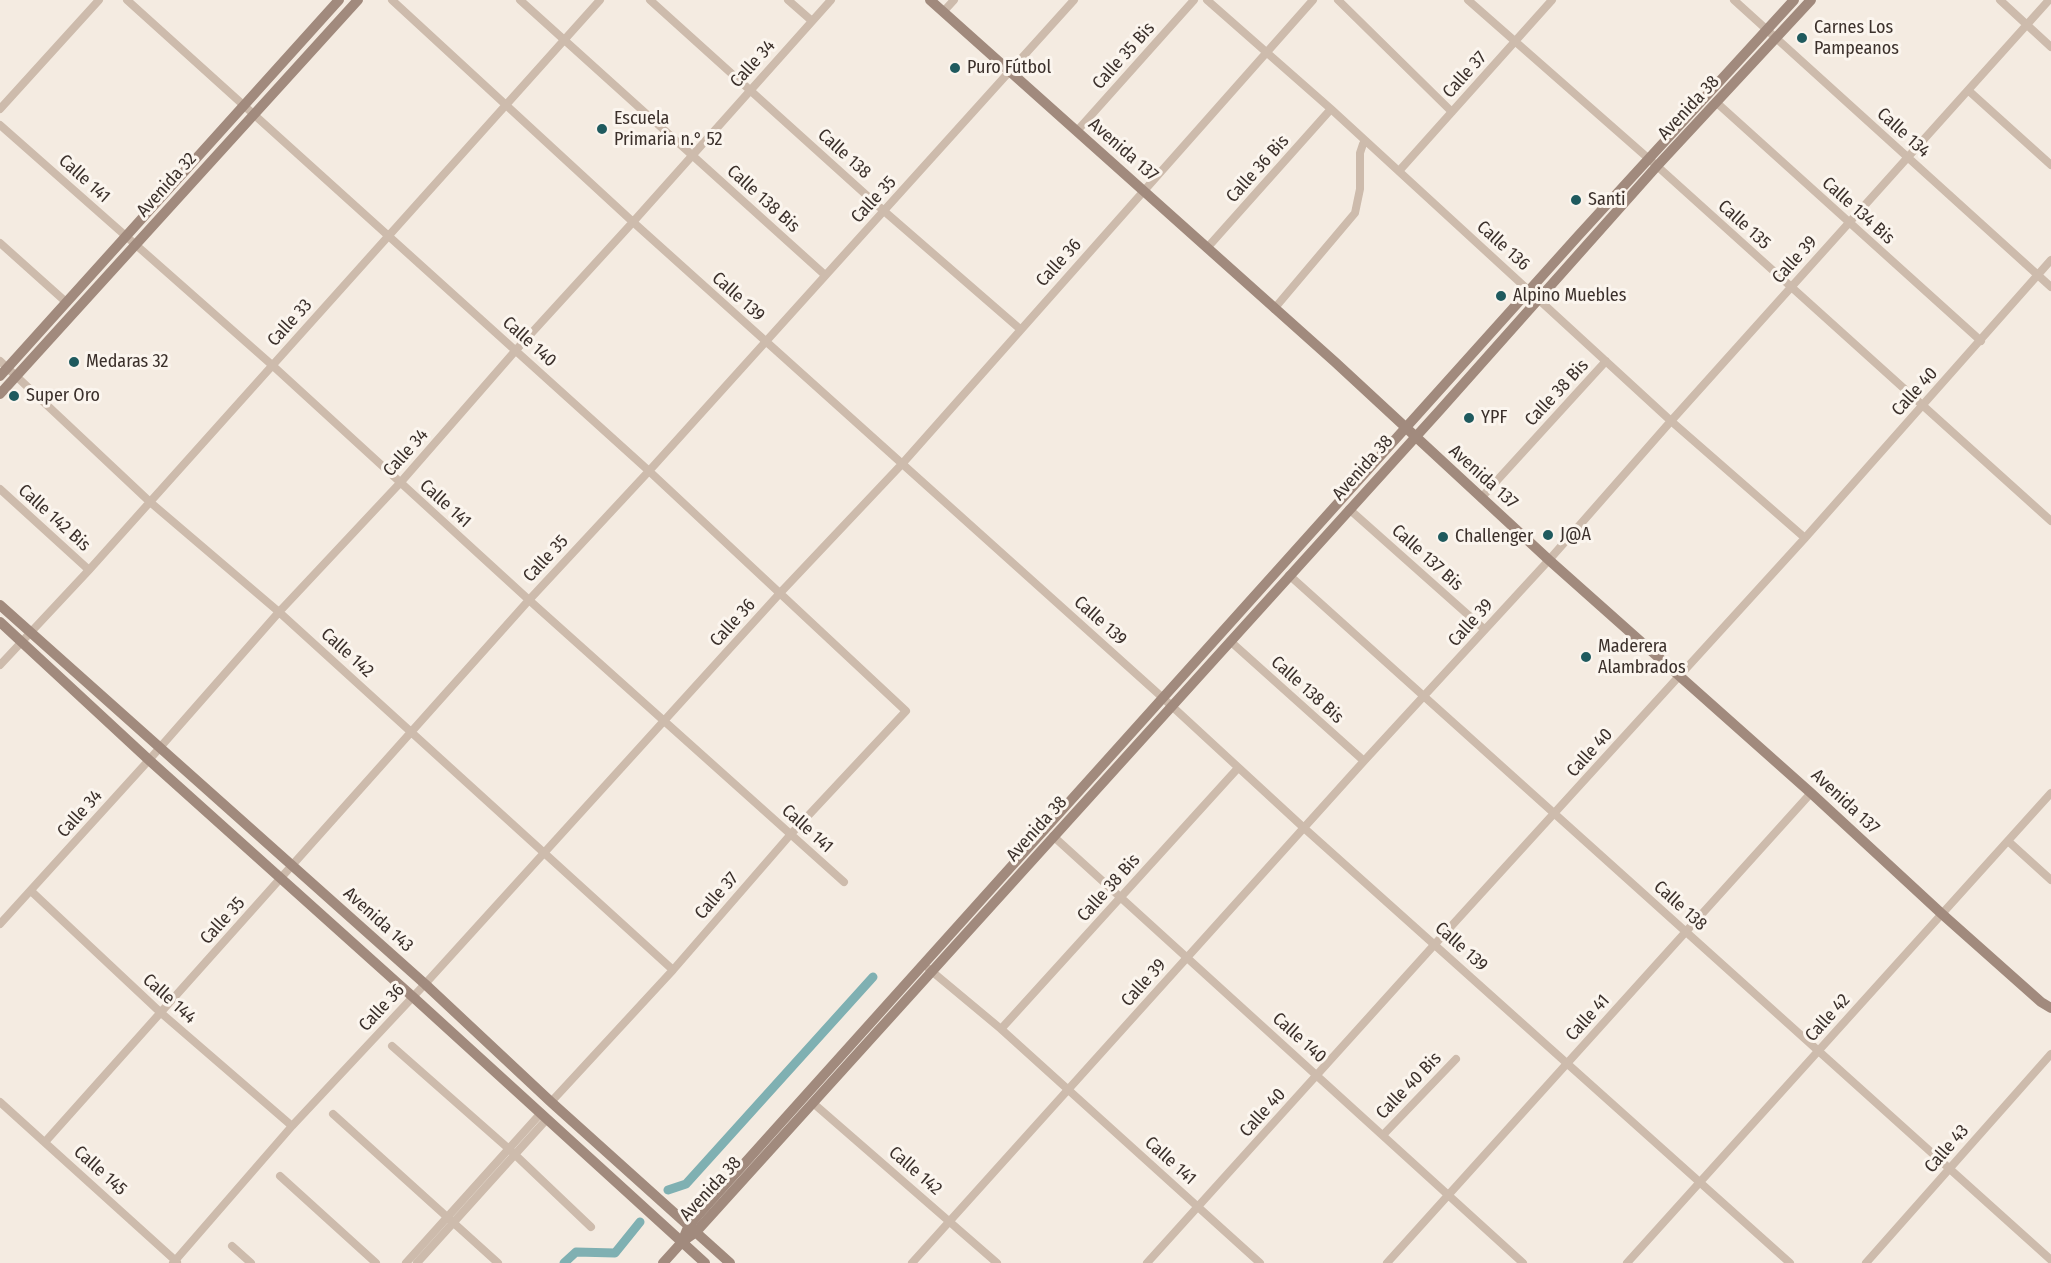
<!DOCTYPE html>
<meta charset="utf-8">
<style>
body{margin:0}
canvas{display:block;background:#f4ebe1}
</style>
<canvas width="2051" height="1263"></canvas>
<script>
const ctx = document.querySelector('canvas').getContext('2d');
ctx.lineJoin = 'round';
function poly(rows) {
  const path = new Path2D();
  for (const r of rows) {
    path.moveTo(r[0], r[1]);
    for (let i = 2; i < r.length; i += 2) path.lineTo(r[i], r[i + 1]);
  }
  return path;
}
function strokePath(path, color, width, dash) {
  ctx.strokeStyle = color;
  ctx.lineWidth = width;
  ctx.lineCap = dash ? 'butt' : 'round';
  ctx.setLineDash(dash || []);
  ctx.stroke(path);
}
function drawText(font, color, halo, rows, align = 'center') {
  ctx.font = font + ' "Fira Sans Condensed",sans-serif';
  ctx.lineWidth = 6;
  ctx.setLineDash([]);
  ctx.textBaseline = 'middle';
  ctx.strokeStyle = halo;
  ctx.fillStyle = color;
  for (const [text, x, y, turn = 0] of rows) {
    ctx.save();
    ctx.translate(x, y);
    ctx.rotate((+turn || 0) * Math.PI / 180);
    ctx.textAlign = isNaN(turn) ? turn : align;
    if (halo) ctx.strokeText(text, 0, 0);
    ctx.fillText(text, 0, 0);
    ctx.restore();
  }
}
const canal = poly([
 [668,1190,686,1184,873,977],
 [564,1263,576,1252,615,1253,640,1222]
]);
const street = poly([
 [127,0,649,471,906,711,791,834,673,970,551,1102],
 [392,0,633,222,1163,698,1304,828,1790,1263],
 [520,0,825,275],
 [650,0,884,211,1020,329],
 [788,0,812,21],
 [1207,0,1331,109,1671,421,1805,538],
 [1338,0,1452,112],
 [1468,0,1657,166,2051,521],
 [1734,0,2051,287],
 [2000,0,2051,47],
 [943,12,954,0],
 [1969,91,2051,165],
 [1717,103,1981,341],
 [0,109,99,0],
 [0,125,272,365,529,600,844,882],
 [1077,131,1194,0],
 [1399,171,1552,0],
 [0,243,66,302],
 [1207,248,1331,109],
 [1274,309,1355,213,1360,189,1360,153,1363,144,1366,141],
 [0,361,150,502,279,612,673,970],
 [0,489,89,570],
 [1481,498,1606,361],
 [1349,509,1484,629],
 [1289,575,2051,1260],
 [1230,641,1364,761],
 [0,665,89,570,600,0],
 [1053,836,1523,1263],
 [2008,841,2051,880],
 [31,891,160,1012,292,1126],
 [0,924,149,760,279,612,400,483,516,350,633,222,831,0],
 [929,969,1001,1029,1260,1263],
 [1001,1029,1238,768],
 [392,1046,509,1149,591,1227],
 [0,1102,177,1262],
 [813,1103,997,1263],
 [333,1114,498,1263],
 [1383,1135,1456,1059],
 [45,1142,529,600,649,471,1074,0],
 [280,1176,376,1263],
 [232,1246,251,1263],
 [173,1263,292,1126,425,984,781,592,902,464,1313,0],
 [406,1263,541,1113],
 [417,1263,547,1119],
 [912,1263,1364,761,1549,560,1671,421,2049,0],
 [1147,1263,1435,944,1805,538,2051,260],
 [1387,1263,1811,793],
 [1627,1263,2051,793],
 [1866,1263,2051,1054]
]);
const secondary = poly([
 [930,0,1335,362,1549,560,1811,793,1942,914,2041,1002,2051,1008],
 [0,376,339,0],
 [0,394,358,0],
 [0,605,425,984,551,1102,730,1263],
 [0,622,149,760,413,997,705,1263],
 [682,1242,689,1225,1578,236,1794,0],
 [663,1263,682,1242,696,1232,1440,410,1657,166,1811,0]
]);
const markers = [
 [1802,38,6,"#1f5a5e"],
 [955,68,6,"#1f5a5e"],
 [602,129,6,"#1f5a5e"],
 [1576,200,6,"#1f5a5e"],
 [1501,296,6,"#1f5a5e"],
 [74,362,6,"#1f5a5e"],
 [14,396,6,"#1f5a5e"],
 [1469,418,6,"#1f5a5e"],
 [1548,535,6,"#1f5a5e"],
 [1443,537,6,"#1f5a5e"],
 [1586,657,6,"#1f5a5e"]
];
const poiNames = [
 ["Carnes Los",1814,28],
 ["Pampeanos",1814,49],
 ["Puro Fútbol",967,68],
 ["Escuela",614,119],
 ["Primaria n.° 52",614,140],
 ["Santi",1588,200],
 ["Alpino Muebles",1513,296],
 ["Medaras 32",86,362],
 ["Super Oro",26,396],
 ["YPF",1481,418],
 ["J@A",1560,535],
 ["Challenger",1455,537],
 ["Maderera",1598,647],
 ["Alambrados",1598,668]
];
const streetNames = [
 ["Calle 35 Bis",1124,56,-48],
 ["Calle 34",753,64,-48],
 ["Calle 37",1465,75,-48],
 ["Avenida 38",1689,108,-47],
 ["Calle 134",1903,133,42],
 ["Avenida 137",1123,150,41],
 ["Calle 138",844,154,42],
 ["Calle 36 Bis",1258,169,-48],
 ["Calle 141",84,179,42],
 ["Avenida 32",167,185,-48],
 ["Calle 138 Bis",763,199,42],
 ["Calle 35",874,200,-47],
 ["Calle 134 Bis",1858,211,42],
 ["Calle 135",1744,225,42],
 ["Calle 136",1503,246,42],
 ["Calle 39",1795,260,-48],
 ["Calle 36",1059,263,-48],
 ["Calle 139",738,297,42],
 ["Calle 33",290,323,-48],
 ["Calle 140",529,342,42],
 ["Calle 40",1915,392,-48],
 ["Calle 38 Bis",1557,393,-47],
 ["Calle 34",406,453,-48],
 ["Avenida 38",1363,468,-48],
 ["Avenida 137",1483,477,42],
 ["Calle 141",445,504,42],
 ["Calle 142 Bis",54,518,42],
 ["Calle 137 Bis",1427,558,42],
 ["Calle 35",546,559,-47],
 ["Calle 139",1100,621,42],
 ["Calle 36",733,623,-48],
 ["Calle 39",1471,623,-48],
 ["Calle 142",347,653,42],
 ["Calle 138 Bis",1307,690,42],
 ["Calle 40",1590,753,-48],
 ["Avenida 137",1845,802,43],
 ["Calle 34",80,814,-48],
 ["Calle 141",807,829,42],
 ["Avenida 38",1037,829,-48],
 ["Calle 38 Bis",1109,888,-48],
 ["Calle 37",717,896,-49],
 ["Calle 138",1680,906,42],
 ["Avenida 143",378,920,42],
 ["Calle 35",223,921,-48],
 ["Calle 139",1461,947,42],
 ["Calle 39",1144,983,-48],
 ["Calle 144",169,999,42],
 ["Calle 36",382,1008,-47],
 ["Calle 41",1588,1018,-48],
 ["Calle 42",1828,1018,-48],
 ["Calle 140",1299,1038,42],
 ["Calle 40 Bis",1409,1086,-46],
 ["Calle 40",1263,1113,-48],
 ["Calle 43",1947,1149,-49],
 ["Calle 141",1170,1161,42],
 ["Calle 145",100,1171,42],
 ["Calle 142",915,1171,41],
 ["Avenida 38",711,1189,-47]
];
strokePath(canal, '#7fb0b2', 9);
strokePath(street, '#cdbbac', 8);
strokePath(secondary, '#a18a7d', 10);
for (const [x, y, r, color] of markers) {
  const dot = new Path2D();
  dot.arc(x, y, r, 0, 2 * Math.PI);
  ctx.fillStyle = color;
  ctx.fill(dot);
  strokePath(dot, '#fbf5ee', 2);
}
drawText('18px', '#3b302b', '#fbf5ee', poiNames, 'left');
drawText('18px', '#3b302b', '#fbf5ee', streetNames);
</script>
